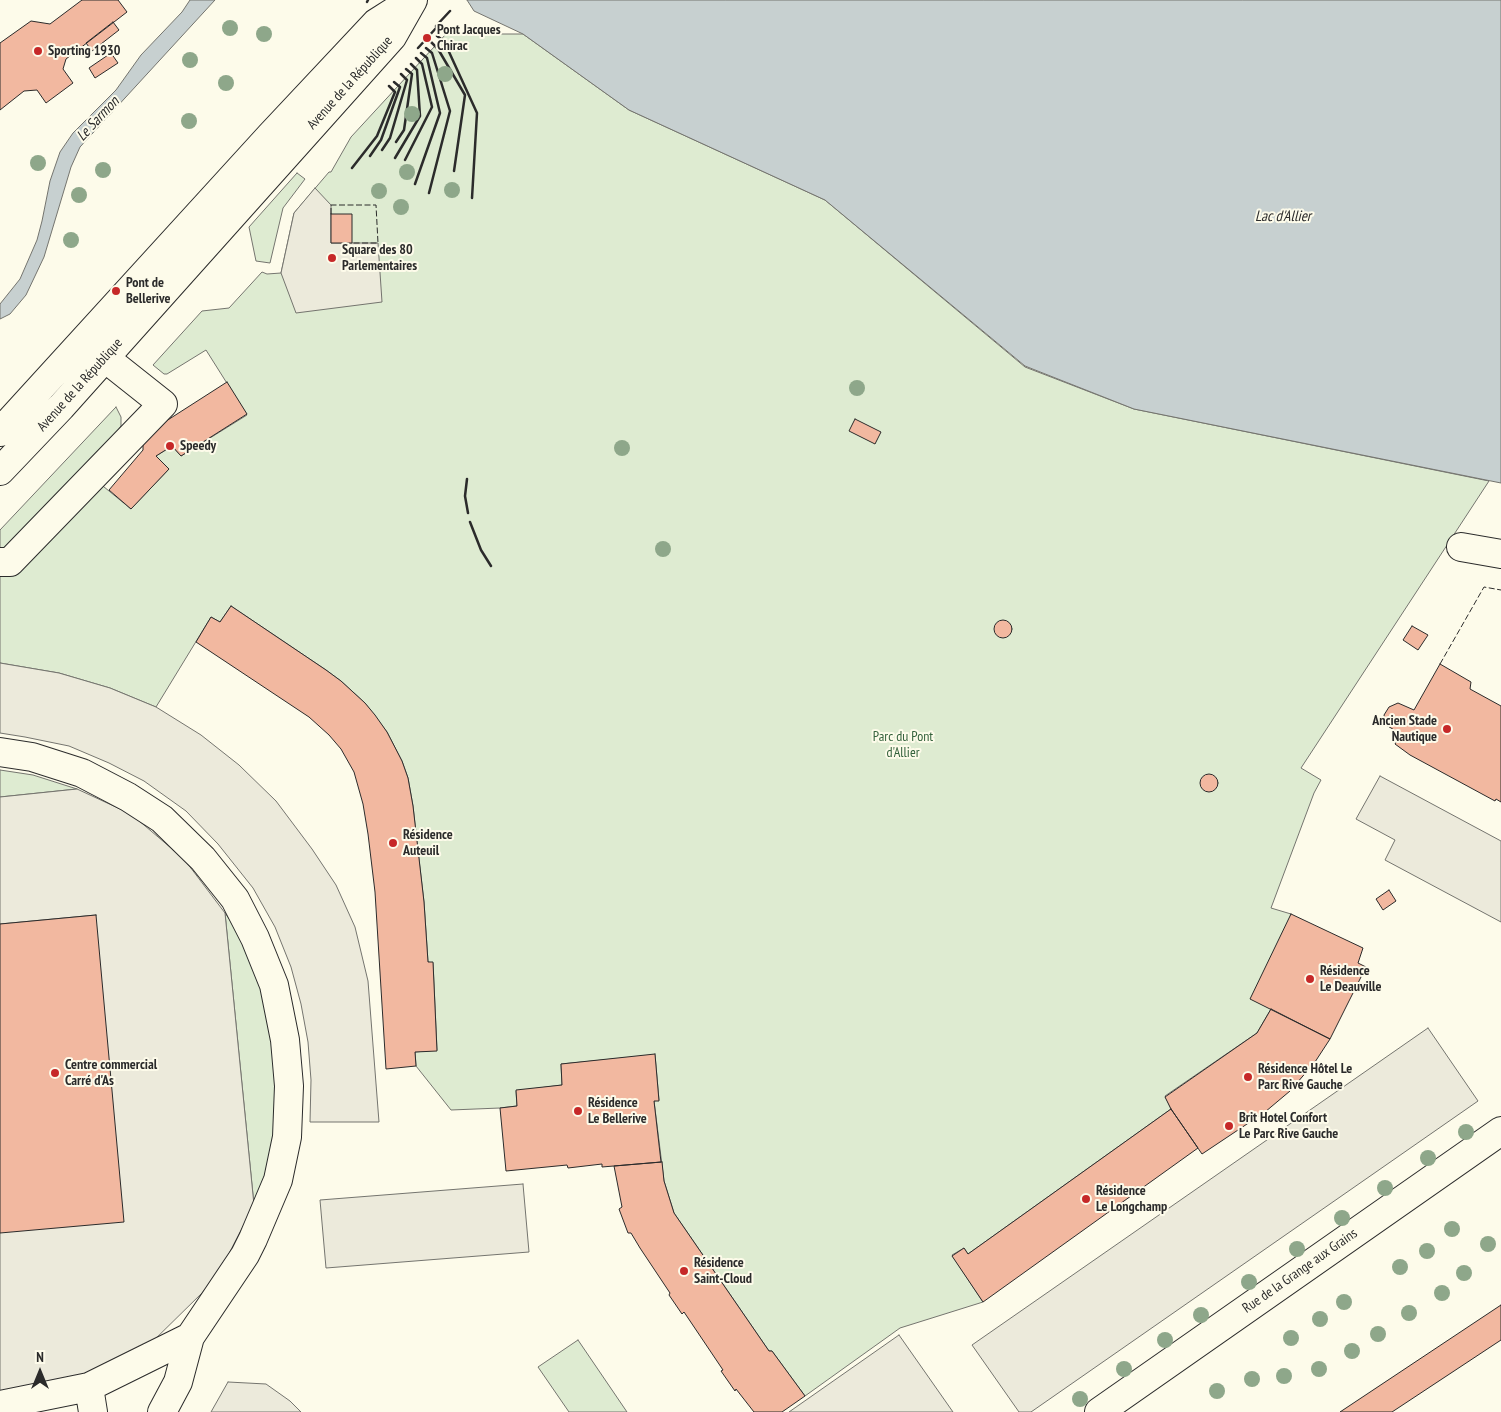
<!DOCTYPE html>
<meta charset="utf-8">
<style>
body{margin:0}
#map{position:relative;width:1501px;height:1412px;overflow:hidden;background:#fdfbea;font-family:"PT Sans Narrow",sans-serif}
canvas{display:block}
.north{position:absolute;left:15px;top:1347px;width:50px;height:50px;-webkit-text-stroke:4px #fdfbea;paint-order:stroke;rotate:0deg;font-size:14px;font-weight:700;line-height:20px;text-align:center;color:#2b2b2b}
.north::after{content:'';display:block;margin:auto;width:18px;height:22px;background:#2b2b2b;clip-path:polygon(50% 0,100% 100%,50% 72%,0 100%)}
</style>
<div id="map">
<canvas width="1501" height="1412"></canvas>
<div class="north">N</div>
</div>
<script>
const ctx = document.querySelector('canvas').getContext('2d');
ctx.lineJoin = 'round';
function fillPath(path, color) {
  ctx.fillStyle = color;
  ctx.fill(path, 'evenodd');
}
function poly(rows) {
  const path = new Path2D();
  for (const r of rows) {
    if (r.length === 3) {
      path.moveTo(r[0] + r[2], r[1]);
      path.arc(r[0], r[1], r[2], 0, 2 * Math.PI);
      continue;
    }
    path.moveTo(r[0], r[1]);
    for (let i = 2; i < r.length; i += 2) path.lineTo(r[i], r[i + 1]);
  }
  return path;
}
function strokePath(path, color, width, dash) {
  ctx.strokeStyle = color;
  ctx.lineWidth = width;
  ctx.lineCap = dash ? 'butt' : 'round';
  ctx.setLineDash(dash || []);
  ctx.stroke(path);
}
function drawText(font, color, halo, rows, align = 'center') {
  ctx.font = font + ' "PT Sans Narrow",sans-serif';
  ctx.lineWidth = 4;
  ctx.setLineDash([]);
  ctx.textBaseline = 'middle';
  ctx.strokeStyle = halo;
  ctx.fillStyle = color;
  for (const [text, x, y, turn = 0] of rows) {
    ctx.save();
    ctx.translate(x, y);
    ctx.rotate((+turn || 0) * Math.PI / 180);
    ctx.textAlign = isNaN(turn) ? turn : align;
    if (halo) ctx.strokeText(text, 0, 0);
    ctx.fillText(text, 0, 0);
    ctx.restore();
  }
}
const green = poly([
 [446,34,523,34,629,110,825,200,1025,367,1134,409,1489,481,1301,768,1321,780,1314,793,1271,908,1291,914,1271,1009,1257,1033,1165,1096,1171,1109,968,1254,964,1248,952,1255,983,1302,900,1328,805,1396,772,1351,769,1351,674,1213,664,1181,654,1101,659,1100,655,1055,561,1064,562,1085,516,1091,517,1106,500,1108,451,1110,416,1066,415,1052,437,1050,433,963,428,962,424,902,418,851,413,806,408,778,402,761,387,732,365,703,341,681,326,670,231,606,220,622,211,617,156,707,110,688,59,673,0,663,0,576,4,576,98,482,131,509,169,469,156,456,172,446,181,456,247,415,206,350,167,374,164,374,153,365,202,311,229,308,262,272,267,274,281,273,294,213,329,172,331,172,351,137,446,34],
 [297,173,305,179,283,208,270,263,256,261,249,227,297,173],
 [116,407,121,417,121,426,117,432,7,549,0,551,0,530,116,407],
 [0,770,33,775,77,789,0,797,0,770],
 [225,913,239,933,268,1003,276,1069,274,1134,269,1163,254,1205,225,913],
 [578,1340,627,1412,569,1412,538,1367,578,1340]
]);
const parking = poly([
 [315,188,331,205,331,243,378,243,382,302,296,313,281,273,294,213,315,188],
 [0,663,59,673,110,688,156,707,201,735,239,765,276,801,312,849,336,885,355,927,368,981,379,1122,310,1122,311,1080,308,1042,301,1004,291,967,275,927,253,888,218,844,186,811,144,781,109,763,69,746,25,737,0,733,0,663],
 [1380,776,1501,841,1501,922,1385,860,1395,840,1356,819,1380,776],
 [77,789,131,814,184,859,225,913,254,1205,219,1273,202,1293,144,1350,84,1377,0,1395,0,1233,96,915,0,924,0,797,77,789],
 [1428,1028,1478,1101,1031,1412,1019,1412,972,1345,1428,1028],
 [523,1184,529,1252,326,1268,320,1200,523,1184],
 [899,1335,953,1412,789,1412,899,1335],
 [228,1382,266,1384,290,1401,301,1412,211,1412,228,1382]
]);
const water = poly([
 [190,0,215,0,80,147,71,167,44,257,26,295,10,314,0,319,0,304,20,279,37,240,42,221,50,181,60,152,73,133,116,90,141,55,182,12,190,0],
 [467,0,1501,0,1501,483,1134,409,1025,366,825,200,629,110,523,34,474,11,467,0]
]);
const building = poly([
 [82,0,118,0,127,12,66,59,63,69,73,83,46,103,37,90,24,91,0,110,0,43,31,21,50,24,82,0],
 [113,22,119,30,92,51,86,43,113,22],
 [111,53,118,63,95,78,89,68,111,53],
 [331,214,352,214,352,243,331,243,331,214],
 [227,382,247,414,181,456,172,446,156,456,169,469,131,509,109,490,143,450,143,445,144,439,149,432,227,382],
 [855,419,881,432,875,444,849,431,855,419],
 [231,606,326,670,341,681,365,703,375,715,387,732,402,761,408,778,413,806,424,902,428,962,433,962,437,1051,415,1052,416,1066,386,1069,375,892,368,834,363,804,354,772,341,749,329,735,309,717,196,642,211,617,220,622,231,606],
 [1003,629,9],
 [1412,626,1428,635,1418,650,1403,640,1412,626],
 [1440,664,1471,682,1470,689,1501,706,1501,802,1496,799,1495,801,1410,755,1395,744,1401,734,1386,725,1384,715,1389,707,1398,703,1414,710,1440,664],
 [1209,783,9],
 [1389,890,1396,901,1383,910,1376,899,1389,890],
 [1291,914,1363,948,1358,963,1366,967,1330,1039,1250,999,1291,914],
 [96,915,124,1222,0,1233,0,924,96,915],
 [1271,1009,1330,1039,1315,1062,1290,1091,1265,1112,1202,1154,1171,1109,1165,1097,1257,1033,1271,1009],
 [655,1054,659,1101,654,1101,661,1162,602,1167,602,1164,568,1168,567,1165,506,1171,500,1108,517,1106,516,1090,562,1085,561,1064,655,1054],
 [1171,1109,1198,1148,983,1302,952,1256,964,1248,968,1254,1171,1109],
 [662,1162,664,1181,674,1213,769,1351,772,1351,805,1396,782,1412,754,1412,736,1389,735,1391,721,1371,723,1370,684,1312,682,1314,669,1295,670,1293,640,1248,631,1233,628,1233,619,1209,622,1207,614,1166,662,1162],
 [1501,1305,1501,1340,1392,1412,1340,1412,1501,1305]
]);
const minor = poly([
 [1461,547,1501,554],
 [0,562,10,562,163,404,105,358],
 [0,752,32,757,82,773,128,797,162,819,203,859,235,899,255,938,274,985,285,1040,289,1086,287,1137,278,1180,253,1239,245,1255,190,1337,89,1387,0,1405],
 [89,1387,93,1412],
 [162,1412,178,1382,190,1337],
 [1099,1412,1501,1131]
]);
const major = poly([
 [0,432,270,136,376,23,409,2],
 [0,471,61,407,392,37,413,0]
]);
const fence = poly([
 [331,214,331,205,376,205,378,243,352,243],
 [1440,664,1484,587,1501,590]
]);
const wall = poly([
 [367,2,368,0],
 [437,36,444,41,477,113,472,198],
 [431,42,438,49,465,95,454,171],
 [418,48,437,27,436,26,450,11],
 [426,48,432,53,450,111,429,193],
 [396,142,404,130,412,74,406,69],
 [382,150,390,138,407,80,401,74],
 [370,156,381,140,400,87,394,82],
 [395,158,420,116,417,70,411,64],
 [405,160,432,107,422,64,416,58],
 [352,168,377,136,395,92,389,86],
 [415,184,440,113,427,58,421,53],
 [467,479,465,496,468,513],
 [470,522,481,550,491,566]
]);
const trees = [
 [230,28],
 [264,34],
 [190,60],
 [445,74],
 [226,83],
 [412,114],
 [189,121],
 [38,163],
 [103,170],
 [407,172],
 [452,190],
 [379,191],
 [79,195],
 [401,207],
 [71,240],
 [857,388],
 [622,448],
 [663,549],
 [1466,1132],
 [1428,1158],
 [1385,1188],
 [1342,1218],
 [1452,1229],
 [1488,1244],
 [1297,1249],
 [1427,1251],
 [1400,1267],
 [1464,1273],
 [1249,1282],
 [1442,1293],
 [1344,1302],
 [1409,1313],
 [1201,1315],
 [1320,1319],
 [1378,1334],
 [1291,1338],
 [1165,1340],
 [1352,1351],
 [1124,1369],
 [1319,1369],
 [1284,1376],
 [1252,1379],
 [1217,1391],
 [1080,1399]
];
const markers = [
 [427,38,5,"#c62828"],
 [38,51,5,"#c62828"],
 [332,258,5,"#c62828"],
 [116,291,5,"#c62828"],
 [170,446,5,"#c62828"],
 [1447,729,5,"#c62828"],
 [393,843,5,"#c62828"],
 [1310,979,5,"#c62828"],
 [55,1073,5,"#c62828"],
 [1248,1077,5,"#c62828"],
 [578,1111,5,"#c62828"],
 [1229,1126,5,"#c62828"],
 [1086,1199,5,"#c62828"],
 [684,1271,5,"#c62828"]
];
const poiNames = [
 ["Pont Jacques",437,30],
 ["Chirac",437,46],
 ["Sporting 1930",48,51],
 ["Square des 80",342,250],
 ["Parlementaires",342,266],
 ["Pont de",126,283],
 ["Bellerive",126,299],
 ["Speedy",180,446],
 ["Ancien Stade",1437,721,"right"],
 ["Nautique",1437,737,"right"],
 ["Résidence",403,835],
 ["Auteuil",403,851],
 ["Résidence",1320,971],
 ["Le Deauville",1320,987],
 ["Centre commercial",65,1065],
 ["Carré d'As",65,1081],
 ["Résidence Hôtel Le",1258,1069],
 ["Parc Rive Gauche",1258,1085],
 ["Résidence",588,1103],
 ["Le Bellerive",588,1119],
 ["Brit Hotel Confort",1239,1118],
 ["Le Parc Rive Gauche",1239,1134],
 ["Résidence",1096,1191],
 ["Le Longchamp",1096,1207],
 ["Résidence",694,1263],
 ["Saint-Cloud",694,1279]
];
const streetNames = [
 ["Avenue de la République",350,83,-48],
 ["Avenue de la République",80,385,-48],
 ["Rue de la Grange aux Grains",1300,1271,-35]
];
const parkNames = [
 ["Parc du Pont",903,737],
 ["d'Allier",903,753]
];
const waterNames = [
 ["Le Sarmon",98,119,-47],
 ["Lac d'Allier",1283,217]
];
fillPath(green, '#deebd1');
strokePath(green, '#74746e', 1);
fillPath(parking, '#eceadb');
strokePath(parking, '#74746e', 1);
fillPath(water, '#c7d0d0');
strokePath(water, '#74746e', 1);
fillPath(building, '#f2b8a0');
strokePath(building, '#2b2b2b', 1);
strokePath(minor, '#2b2b2b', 30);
strokePath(major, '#2b2b2b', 30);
strokePath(minor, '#fdfbea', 28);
strokePath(major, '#fdfbea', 28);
strokePath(fence, '#2b2b2b', 1, [6, 2.5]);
strokePath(wall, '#2b2b2b', 2.5);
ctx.fillStyle = '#8ea78a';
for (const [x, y] of trees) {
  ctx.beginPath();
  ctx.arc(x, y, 8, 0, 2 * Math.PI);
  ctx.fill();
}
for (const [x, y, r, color] of markers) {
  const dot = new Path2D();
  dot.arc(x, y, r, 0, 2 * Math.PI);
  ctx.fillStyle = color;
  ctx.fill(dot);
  strokePath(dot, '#fdfbea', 2);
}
drawText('bold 14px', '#2b2b2b', '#fdfbea', poiNames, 'left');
drawText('14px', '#2b2b2b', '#fdfbea', streetNames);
drawText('14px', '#34623c', '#fdfbea', parkNames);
drawText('italic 15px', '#2b2b2b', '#fdfbea', waterNames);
</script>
